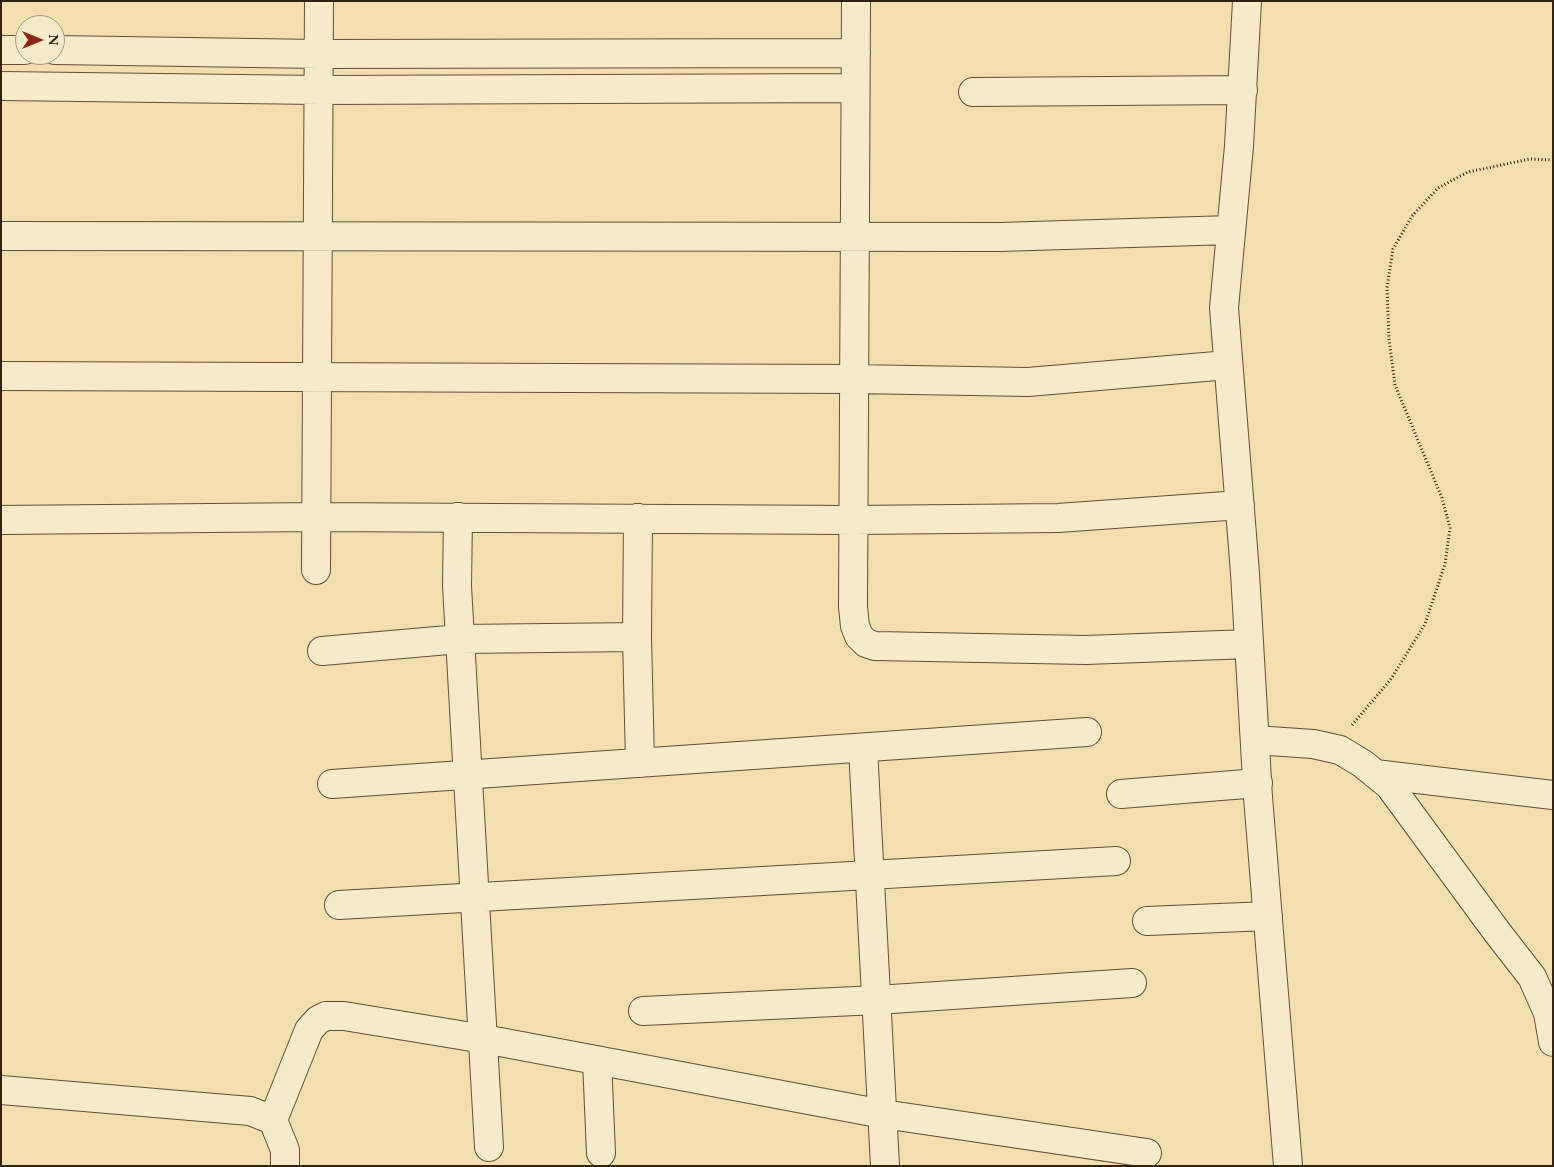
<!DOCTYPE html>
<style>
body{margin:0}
#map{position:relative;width:1554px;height:1167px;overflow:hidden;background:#f2deae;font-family:"EB Garamond",serif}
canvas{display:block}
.frame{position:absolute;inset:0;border:2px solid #302110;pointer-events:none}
.north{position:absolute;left:15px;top:15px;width:50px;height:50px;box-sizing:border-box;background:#f7eaca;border:1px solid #a79a80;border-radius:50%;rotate:90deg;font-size:14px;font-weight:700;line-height:20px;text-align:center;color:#302110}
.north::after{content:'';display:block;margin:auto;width:18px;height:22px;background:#8f2418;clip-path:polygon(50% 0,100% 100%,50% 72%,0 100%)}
</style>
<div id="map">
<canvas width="1554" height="1167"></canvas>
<div class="frame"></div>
<div class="north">N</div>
</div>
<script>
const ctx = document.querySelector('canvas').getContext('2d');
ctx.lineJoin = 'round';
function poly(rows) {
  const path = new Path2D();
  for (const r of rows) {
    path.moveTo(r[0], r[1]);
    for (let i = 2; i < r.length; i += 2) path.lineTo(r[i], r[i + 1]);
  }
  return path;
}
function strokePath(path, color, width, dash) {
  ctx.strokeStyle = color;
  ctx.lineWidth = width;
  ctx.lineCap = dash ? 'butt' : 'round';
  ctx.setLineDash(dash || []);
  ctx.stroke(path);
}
const path = poly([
 [1352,725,1391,679,1425,624,1445,564,1450,528,1442,498,1395,385,1389,339,1387,288,1393,249,1412,216,1438,188,1468,172,1530,159,1553,160]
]);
const street = poly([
 [856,1,853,607,855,626,859,636,866,643,875,646,1086,650,1249,644],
 [1247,1,1239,146,1224,308,1245,573,1258,797,1288,1166],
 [1,50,25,50],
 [55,50,319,54,856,53],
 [1,86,319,90,855,88],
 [973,92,1243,90],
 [1,236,999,237,1231,230],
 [1,376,854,379,1028,382,1228,365],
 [458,517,457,586,489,1147],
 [638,518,637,637,640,763],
 [1,520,316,517,853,520,1058,518,1240,505],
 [316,570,319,1],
 [322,651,460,639,637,637],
 [1255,740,1313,744,1340,750,1363,764,1389,785,1497,932,1532,977,1548,1013,1553,1042],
 [863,748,885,1166],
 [1375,774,1553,795],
 [332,784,1087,732],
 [1121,794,1258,783],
 [339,905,1116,861],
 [1147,921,1268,916],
 [643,1011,877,1000,1132,983],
 [597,1061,601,1153],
 [1,1090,250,1111,273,1120,285,1150,285,1166],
 [273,1120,309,1030,318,1020,326,1016,344,1016,484,1039,883,1114,1147,1153]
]);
strokePath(street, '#605038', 30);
strokePath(path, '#302110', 3, [1, 2.5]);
strokePath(street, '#f7eaca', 28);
</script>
